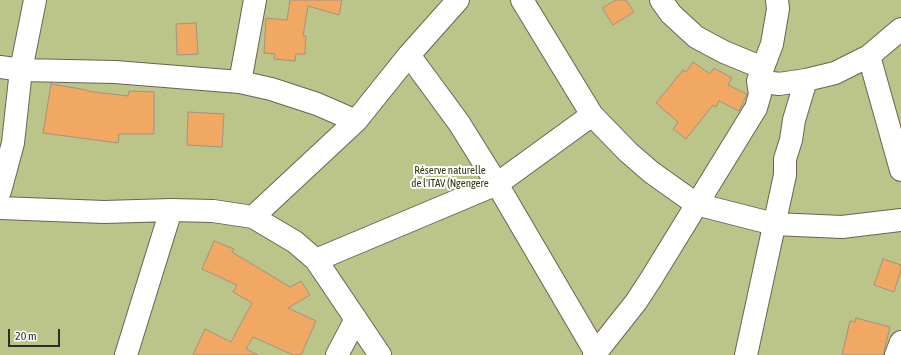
<!DOCTYPE html>
<meta charset="utf-8">
<style>
body{margin:0}
#map{position:relative;width:901px;height:355px;overflow:hidden;background:#f6e6d7;font-family:"Asap Condensed",sans-serif}
canvas{display:block}
.scale{position:absolute;left:8px;top:329px;width:52px;height:18px;box-sizing:border-box;border:2px solid #322c27;border-top:0;padding-left:5px;font-size:12px;line-height:14px;white-space:nowrap;color:#322c27;-webkit-text-stroke:3px #fff;paint-order:stroke}
</style>
<div id="map">
<canvas width="901" height="355"></canvas>
<div class="scale">20 m</div>
</div>
<script>
const ctx = document.querySelector('canvas').getContext('2d');
ctx.lineJoin = 'round';
function fillPath(path, color) {
  ctx.fillStyle = color;
  ctx.fill(path, 'evenodd');
}
function poly(rows) {
  const path = new Path2D();
  for (const r of rows) {
    path.moveTo(r[0], r[1]);
    for (let i = 2; i < r.length; i += 2) path.lineTo(r[i], r[i + 1]);
  }
  return path;
}
function strokePath(path, color, width, dash) {
  ctx.strokeStyle = color;
  ctx.lineWidth = width;
  ctx.lineCap = dash ? 'butt' : 'round';
  ctx.setLineDash(dash || []);
  ctx.stroke(path);
}
function drawText(font, color, halo, rows, align = 'center') {
  ctx.font = font + ' "Asap Condensed",sans-serif';
  ctx.lineWidth = 4;
  ctx.setLineDash([]);
  ctx.textBaseline = 'middle';
  ctx.strokeStyle = halo;
  ctx.fillStyle = color;
  for (const [text, x, y, turn = 0] of rows) {
    ctx.save();
    ctx.translate(x, y);
    ctx.rotate((+turn || 0) * Math.PI / 180);
    ctx.textAlign = isNaN(turn) ? turn : align;
    if (halo) ctx.strokeText(text, 0, 0);
    ctx.fillText(text, 0, 0);
    ctx.restore();
  }
}
const green = poly([
 [0,0,901,0,901,355,0,355]
]);
const building = poly([
 [290,0,342,0,339,15,308,6,303,36,306,36,305,54,296,54,295,61,274,59,275,54,264,53,266,18,287,20,290,0],
 [616,0,626,0,634,12,613,25,602,8,616,0],
 [196,23,198,54,177,55,176,24,196,23],
 [693,62,710,74,714,68,732,78,728,85,747,94,739,111,719,101,716,107,713,105,686,139,673,129,678,122,656,103,683,70,686,72,693,62],
 [51,84,87,90,87,91,128,96,129,91,154,92,154,134,119,134,118,143,43,133,51,84],
 [188,112,224,114,222,147,187,145,188,112],
 [214,241,234,249,232,252,290,287,301,281,310,295,288,308,316,321,301,355,293,355,253,337,246,349,258,355,193,355,205,329,231,342,252,303,233,292,237,285,202,269,214,241],
 [883,259,901,265,901,270,894,292,874,285,883,259],
 [856,318,890,327,883,355,842,355,850,321,855,322,856,318]
]);
const minor = poly([
 [522,0,592,115,628,152,651,172,696,204,774,224,842,227,901,220],
 [661,0,671,14,696,37,724,52,763,68],
 [409,55,459,123,497,184,596,353],
 [869,56,901,170],
 [0,67,21,70,115,72,240,82,271,89,317,104,356,121],
 [758,81,779,84,806,80,835,73,869,56,901,29],
 [240,82,255,0],
 [0,191,13,143,21,70,35,0],
 [0,208,104,212,171,210,213,211,253,217,295,242,316,260,380,355],
 [253,217,356,121,409,55,458,0],
 [316,260,497,184,592,115],
 [126,355,171,210],
 [337,355,356,319],
 [594,355,636,302,651,279,756,108,760,94,758,81,772,44,778,9,777,0],
 [746,355,785,175,785,159,791,140,794,120,806,80],
 [896,355,901,342]
]);
const parkNames = [
 ["Réserve naturelle",450,171],
 ["de l'ITAV (Ngengere",450,184]
];
fillPath(green, '#bbc589');
fillPath(building, '#f0a863');
strokePath(building, '#a29285', 1);
strokePath(minor, '#6f6054', 24);
strokePath(minor, '#fff', 22);
drawText('11px', '#30350d', '#fff', parkNames);
</script>
